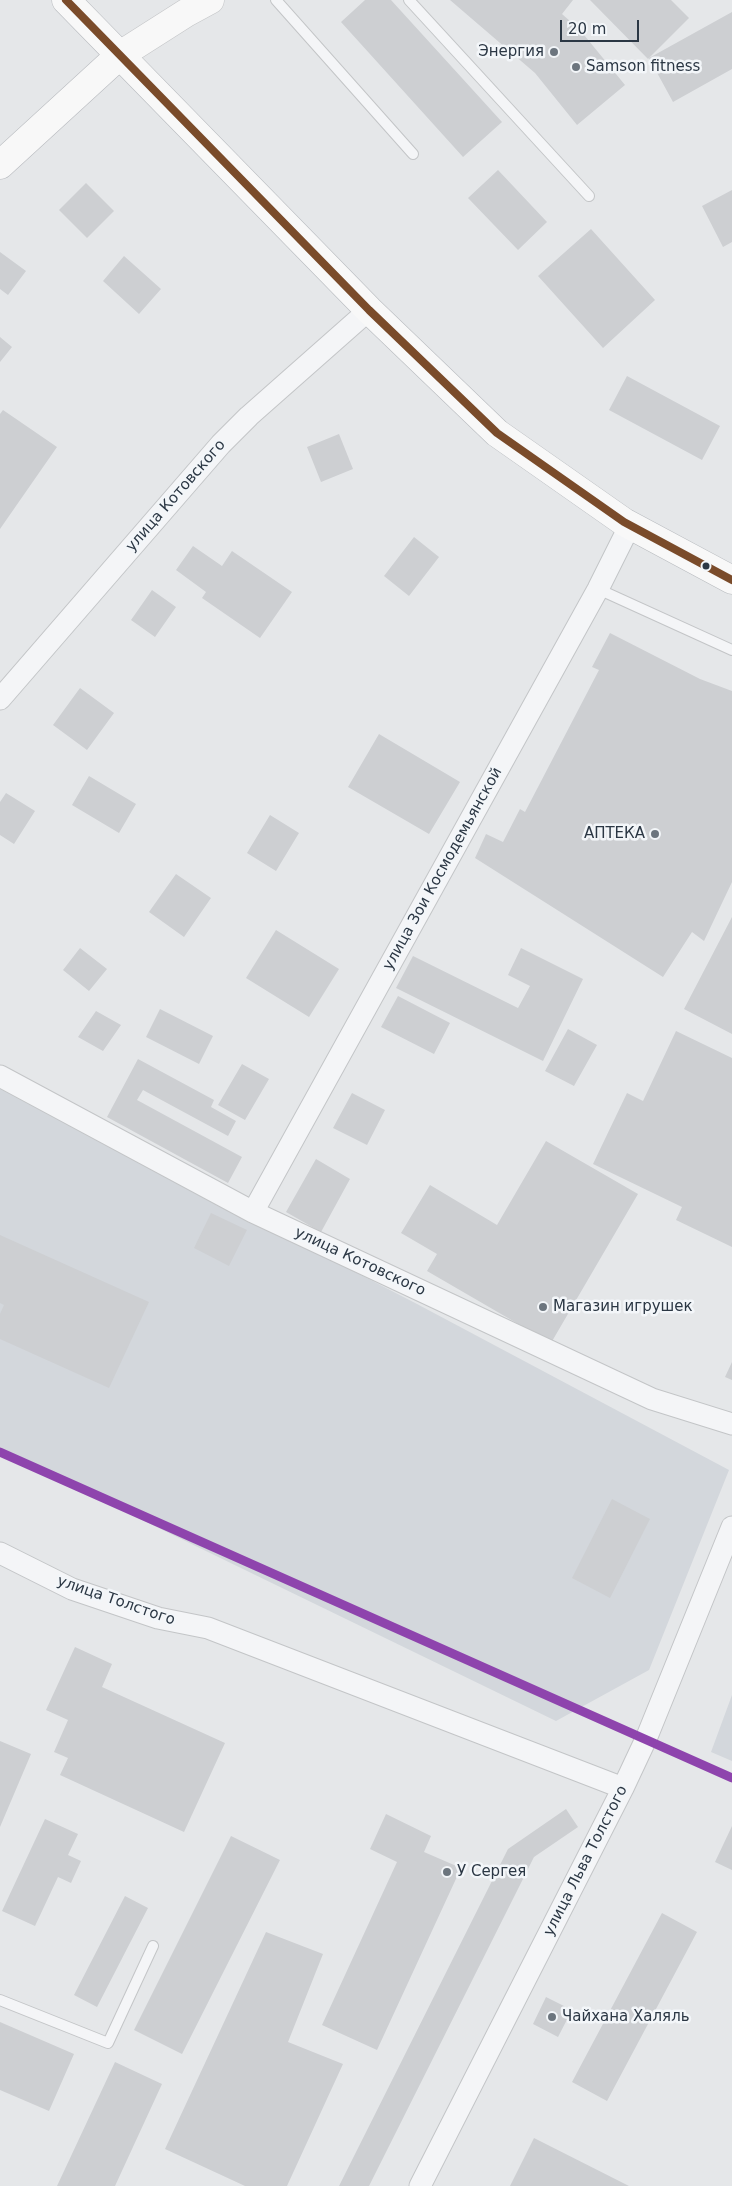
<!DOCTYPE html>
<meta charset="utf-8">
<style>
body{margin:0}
#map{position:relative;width:732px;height:2186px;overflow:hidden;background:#e5e7e9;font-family:"DejaVu Sans",sans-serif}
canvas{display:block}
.scale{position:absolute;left:560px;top:20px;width:79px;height:22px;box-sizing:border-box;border:2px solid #2b3744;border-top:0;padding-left:6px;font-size:15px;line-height:18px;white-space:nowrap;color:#2b3744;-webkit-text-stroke:4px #f3f6f9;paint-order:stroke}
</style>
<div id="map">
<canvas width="732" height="2186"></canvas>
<div class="scale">20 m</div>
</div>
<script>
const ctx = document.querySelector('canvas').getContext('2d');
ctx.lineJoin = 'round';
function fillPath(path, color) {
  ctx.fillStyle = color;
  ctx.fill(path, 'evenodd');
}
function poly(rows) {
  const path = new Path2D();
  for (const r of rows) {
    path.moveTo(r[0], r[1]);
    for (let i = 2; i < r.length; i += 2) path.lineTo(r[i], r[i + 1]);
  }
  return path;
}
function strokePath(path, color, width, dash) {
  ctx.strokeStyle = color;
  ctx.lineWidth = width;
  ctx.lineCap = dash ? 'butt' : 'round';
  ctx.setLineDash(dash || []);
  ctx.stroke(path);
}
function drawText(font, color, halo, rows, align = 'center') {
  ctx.font = font + ' "DejaVu Sans",sans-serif';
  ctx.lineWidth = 5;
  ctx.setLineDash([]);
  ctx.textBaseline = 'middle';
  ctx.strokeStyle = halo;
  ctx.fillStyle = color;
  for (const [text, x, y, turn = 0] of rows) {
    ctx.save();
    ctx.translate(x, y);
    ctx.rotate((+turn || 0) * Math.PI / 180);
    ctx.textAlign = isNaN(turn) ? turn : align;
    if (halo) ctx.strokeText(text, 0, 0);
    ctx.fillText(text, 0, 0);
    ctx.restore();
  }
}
const built = poly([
 [0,1083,29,1103,417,1304,729,1470,649,1670,556,1721,0,1451],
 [732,1695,732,1761,711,1752]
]);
const building = poly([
 [365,0,391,0,502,122,463,157,341,22],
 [450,0,573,0,562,14,580,30,625,85,577,125,535,73],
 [590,0,671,0,689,18,648,59],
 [732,12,732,69,673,102,649,58],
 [498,170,547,222,518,250,468,198],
 [86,183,114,211,87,238,59,210],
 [732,190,732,242,723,247,702,206],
 [591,229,655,300,603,348,538,276],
 [0,252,26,271,8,295,0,289],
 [124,256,161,289,139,314,103,281],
 [0,337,12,347,0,362],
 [627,376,720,426,702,460,609,410],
 [3,410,57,447,0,529,0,414],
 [339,434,353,469,321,482,307,447],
 [414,537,439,557,409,596,384,576],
 [193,546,222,566,232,551,292,592,260,638,202,598,206,592,176,570],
 [152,590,176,607,155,637,131,620],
 [610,633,700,679,732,691,732,882,704,941,692,932,663,977,475,858,486,834,503,842,520,809,525,812,599,670,592,667],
 [80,688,114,713,87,750,53,725],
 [379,734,460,782,429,834,348,787],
 [89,776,136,804,119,833,72,805],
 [6,793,35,811,14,844,0,835,0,802],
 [270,815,299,833,276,871,247,853],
 [176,874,211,898,184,937,149,912],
 [732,917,732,1034,684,1009],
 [276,930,339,969,309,1017,246,978],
 [80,948,107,969,89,991,63,970],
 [521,948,583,979,543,1061,396,988,413,956,518,1008,530,986,508,975],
 [398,996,450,1023,434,1054,381,1027],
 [160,1009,213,1036,199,1064,146,1037],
 [96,1011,121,1025,103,1051,78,1037],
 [568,1029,597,1045,574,1086,545,1071],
 [676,1031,732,1058,732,1247,676,1220,682,1207,593,1164,627,1093,643,1101],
 [138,1059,214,1100,211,1107,236,1121,228,1136,143,1090,137,1100,242,1157,228,1183,107,1117],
 [242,1064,269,1079,245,1120,218,1105],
 [352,1093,385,1110,367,1145,333,1128],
 [546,1141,638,1194,551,1343,427,1271,437,1254,401,1233,430,1185,497,1225],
 [316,1159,350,1179,321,1232,286,1212],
 [211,1213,247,1230,229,1266,194,1248],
 [0,1235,149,1302,109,1388,0,1339,0,1314,4,1305,0,1303],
 [732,1362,732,1380,725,1377],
 [612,1499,650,1519,610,1598,572,1578],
 [75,1647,112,1664,102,1687,225,1743,184,1832,60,1775,68,1758,54,1752,68,1720,46,1710],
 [0,1741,31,1754,0,1827],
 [566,1809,578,1827,534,1857,369,2186,339,2186,508,1849],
 [386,1814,431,1836,424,1852,461,1868,377,2050,322,2025,397,1862,370,1849],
 [45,1819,78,1834,68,1855,81,1861,71,1883,58,1877,35,1926,2,1911],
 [732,1826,732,1870,715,1862],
 [231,1836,280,1860,182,2054,134,2030],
 [125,1896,148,1908,97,2007,74,1995],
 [662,1913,697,1932,607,2101,572,2082],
 [266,1932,323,1954,288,2042,343,2064,287,2186,245,2186,165,2149],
 [546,1997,572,2010,558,2037,533,2024],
 [0,2022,74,2054,49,2111,0,2090],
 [115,2062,162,2084,115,2186,57,2186],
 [534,2138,629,2186,510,2186]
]);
const lane = poly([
 [276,0,413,154],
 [409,0,589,196],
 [598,589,732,650],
 [0,2000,108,2043,153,1946]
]);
const street = poly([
 [0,699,221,444,249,416,369,310],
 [0,1076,253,1212,652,1399,732,1424],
 [253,1212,598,589,630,525],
 [0,1553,72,1589,158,1618,208,1628,623,1788],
 [420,2186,623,1788,646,1739,732,1527]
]);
const secondary = poly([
 [120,55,186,13,210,0]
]);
const highway = poly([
 [66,0,369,310,497,433,624,522,732,580],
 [0,165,120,55]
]);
const bus1 = poly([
 [66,0,369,310,497,433,624,522,732,580]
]);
const rail1 = poly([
 [0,1452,732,1778]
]);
const markers = [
 [554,52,5,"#6c757e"],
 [576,67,5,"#6c757e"],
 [706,566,4.5,"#2b3744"],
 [655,834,5,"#6c757e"],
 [543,1307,5,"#6c757e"],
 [447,1872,5,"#6c757e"],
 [552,2017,5,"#6c757e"]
];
const poiNames = [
 ["Энергия",544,52,"right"],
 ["Samson fitness",586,67],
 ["АПТЕКА",645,834,"right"],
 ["Магазин игрушек",553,1307],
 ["У Сергея",457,1872],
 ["Чайхана Халяль",562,2017]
];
const streetNames = [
 ["улица Котовского",176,496,-49],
 ["улица Зои Космодемьянской",443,869,-61],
 ["улица Котовского",360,1262,25],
 ["улица Толстого",116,1601,19],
 ["улица Льва Толстого",586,1861,-63]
];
fillPath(built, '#d3d7dc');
fillPath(building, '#cdcfd2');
strokePath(lane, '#c3c5c7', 12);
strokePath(street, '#c3c5c7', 23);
strokePath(secondary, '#c3c5c7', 29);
strokePath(highway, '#b7babe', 29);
strokePath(lane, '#f4f5f7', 10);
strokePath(street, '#f4f5f7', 21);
strokePath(secondary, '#f8f8f8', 28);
strokePath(highway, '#f8f8f8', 28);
strokePath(bus1, '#7a4b2a', 8);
strokePath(rail1, '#8e44ad', 9);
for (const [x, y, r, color] of markers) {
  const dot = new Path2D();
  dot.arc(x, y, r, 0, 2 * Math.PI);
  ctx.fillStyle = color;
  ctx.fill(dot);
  strokePath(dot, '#f3f6f9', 2);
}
drawText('15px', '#2b3744', '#f3f6f9', poiNames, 'left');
drawText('15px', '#2b3744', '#f3f6f9', streetNames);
</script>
